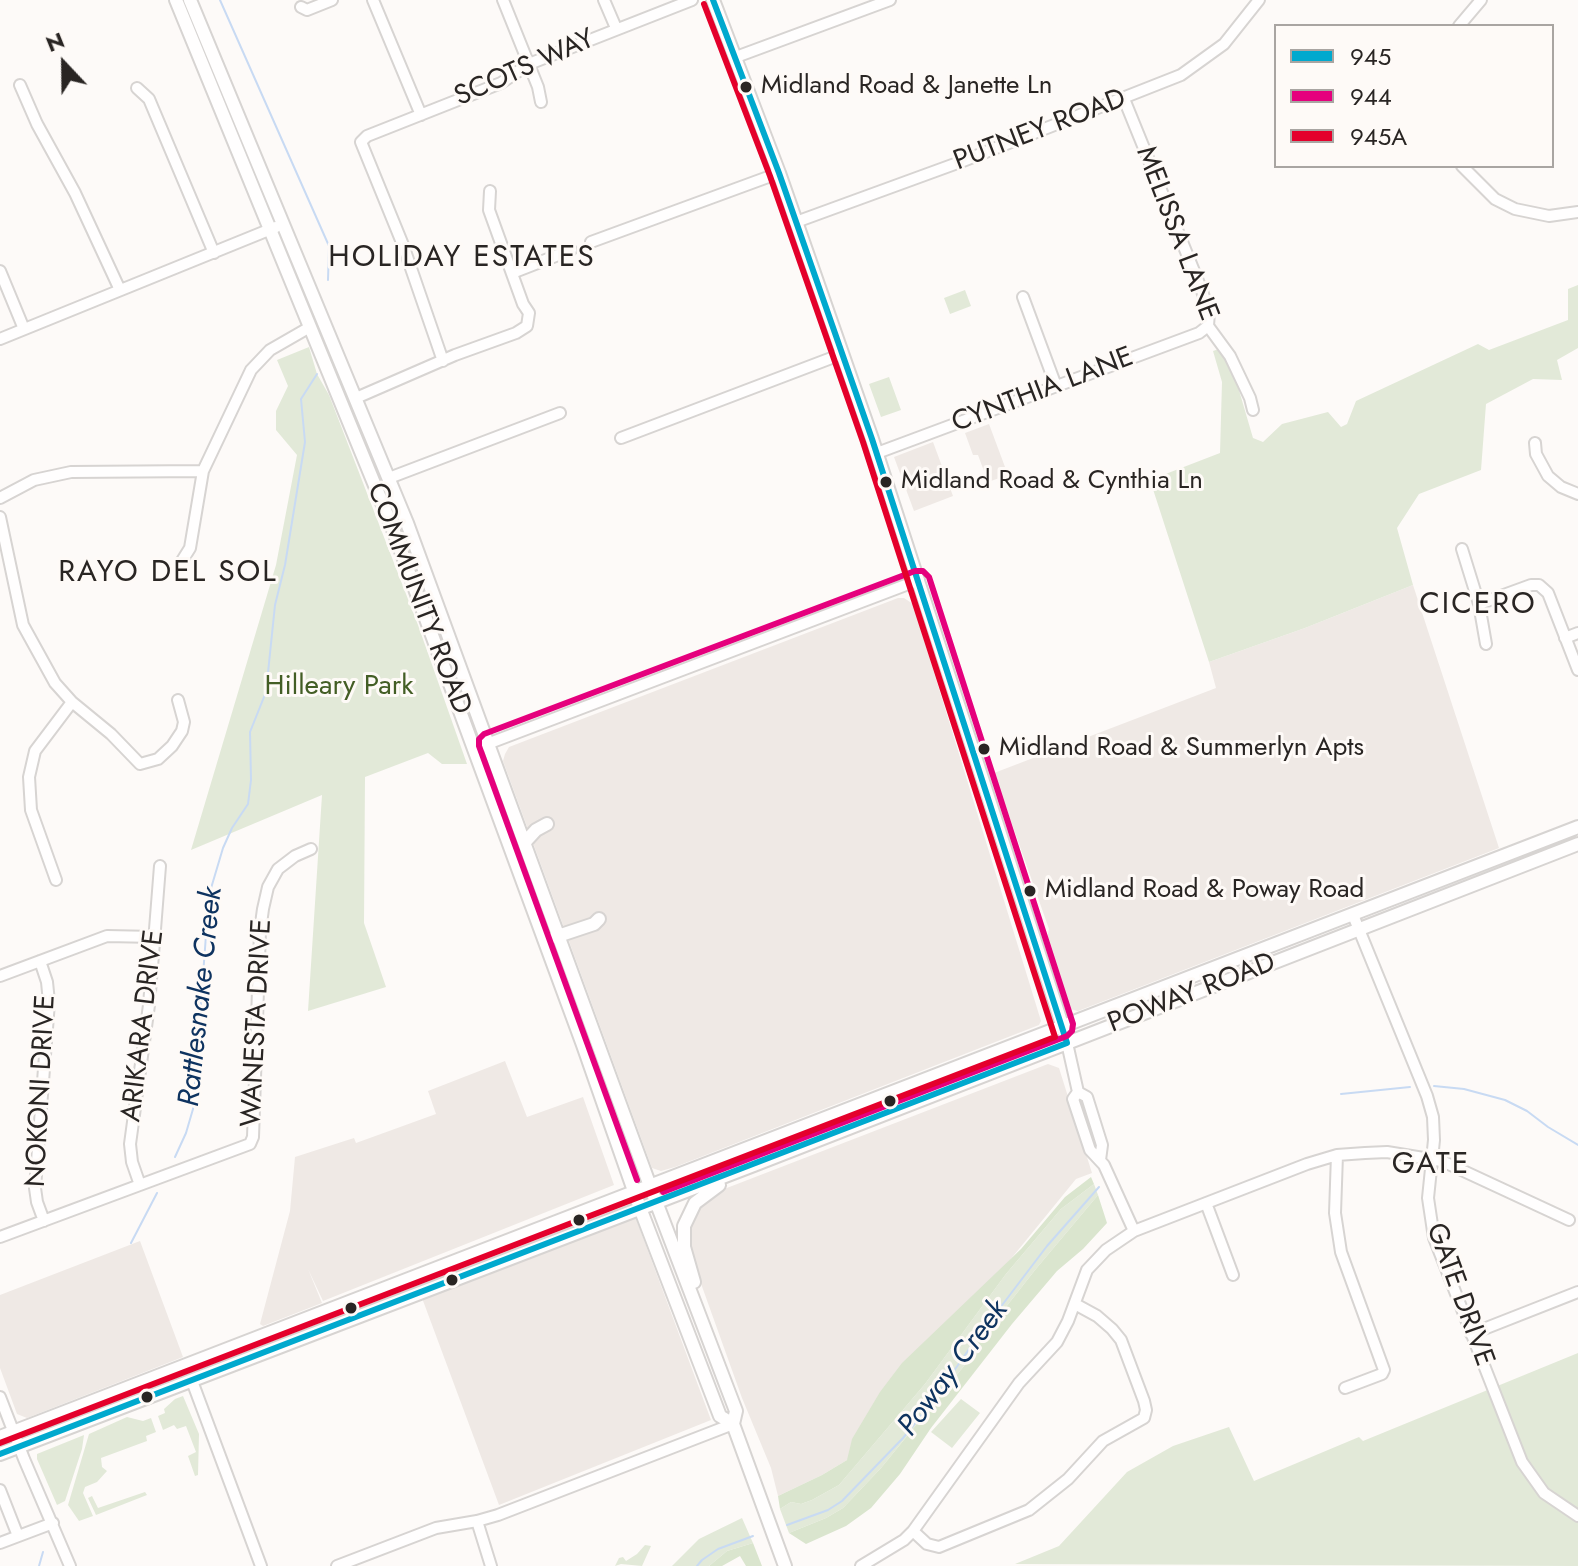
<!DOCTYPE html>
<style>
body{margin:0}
#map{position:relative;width:1578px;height:1566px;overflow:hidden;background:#fdfaf8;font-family:Jost,sans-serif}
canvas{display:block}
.legend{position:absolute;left:1274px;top:24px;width:280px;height:144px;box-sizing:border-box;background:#fefaf7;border:2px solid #a9a5a2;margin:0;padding:10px 14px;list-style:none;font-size:24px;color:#292523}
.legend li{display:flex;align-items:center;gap:16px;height:40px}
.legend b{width:40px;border:2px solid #a9a5a2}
.north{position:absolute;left:24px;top:24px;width:80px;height:80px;-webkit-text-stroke:6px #fefaf7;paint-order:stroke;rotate:338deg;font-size:22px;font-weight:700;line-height:32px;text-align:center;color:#292523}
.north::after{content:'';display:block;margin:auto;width:28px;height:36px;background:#292523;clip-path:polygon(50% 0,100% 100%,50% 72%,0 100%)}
</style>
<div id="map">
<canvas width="1578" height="1566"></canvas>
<ul class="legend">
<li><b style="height:10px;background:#00a9ce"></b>945</li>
<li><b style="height:10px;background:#e5007d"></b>944</li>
<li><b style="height:10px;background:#e4002b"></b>945A</li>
</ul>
<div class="north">N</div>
</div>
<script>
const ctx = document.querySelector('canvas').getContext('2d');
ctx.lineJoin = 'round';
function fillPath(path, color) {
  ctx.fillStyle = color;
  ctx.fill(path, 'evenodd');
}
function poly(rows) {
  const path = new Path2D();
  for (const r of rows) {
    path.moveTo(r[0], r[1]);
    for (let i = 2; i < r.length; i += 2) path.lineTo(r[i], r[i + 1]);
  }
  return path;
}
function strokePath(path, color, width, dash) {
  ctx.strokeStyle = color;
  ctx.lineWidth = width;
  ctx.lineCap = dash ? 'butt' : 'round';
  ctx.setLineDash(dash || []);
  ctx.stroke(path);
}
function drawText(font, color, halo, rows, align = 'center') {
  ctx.font = font + ' Jost,sans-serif';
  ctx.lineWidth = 6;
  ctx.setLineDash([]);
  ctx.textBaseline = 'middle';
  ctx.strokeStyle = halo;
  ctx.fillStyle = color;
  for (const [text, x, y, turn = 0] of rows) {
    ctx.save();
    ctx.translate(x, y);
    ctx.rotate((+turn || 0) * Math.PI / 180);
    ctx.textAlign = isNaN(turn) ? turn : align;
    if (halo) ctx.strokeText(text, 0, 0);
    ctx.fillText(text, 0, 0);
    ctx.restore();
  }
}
const built = poly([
 [989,424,1008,475,988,482,978,455,973,455,965,433],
 [933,442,953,496,914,511,894,457],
 [1413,585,1499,848,1078,1011,1070,1009,1047,939,1049,929,994,773,1216,688,1209,662,1305,628],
 [898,598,904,598,913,604,1041,1021,1039,1025,675,1167,661,1171,652,1168,503,761,505,754,509,747],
 [505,1061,527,1117,583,1097,614,1185,323,1301,308,1269,322,1303,263,1326,260,1324,290,1211,295,1157,354,1138,356,1143,436,1114,428,1091],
 [1048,1064,1059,1068,1092,1173,1076,1179,847,1460,822,1475,778,1496,771,1468,742,1398,690,1253,689,1229,698,1208,719,1191],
 [635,1216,711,1420,499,1505,422,1298],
 [140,1241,183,1357,27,1418,17,1414,0,1368,0,1295]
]);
const green = poly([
 [1578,285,1578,348,1557,360,1562,380,1533,379,1486,404,1481,470,1419,494,1397,528,1413,585,1305,628,1209,662,1150,480,1220,453,1222,382,1213,351,1219,349,1236,380,1253,438,1263,442,1282,424,1328,412,1341,427,1347,424,1356,401,1478,344,1489,350,1568,320,1568,289],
 [965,290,971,306,950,314,944,298],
 [309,347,317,374,329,395,418,625,467,764,442,764,428,753,365,777,364,923,386,987,308,1011,322,795,191,850,276,565,297,455,276,430,276,411,288,386,277,360],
 [889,377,901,410,881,417,869,384],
 [1094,1184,1098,1195,1035,1270,976,1345,964,1366,881,1468,843,1508,826,1518,789,1533,780,1509,791,1502,801,1504,812,1500,839,1485,925,1384,1006,1274,1061,1209],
 [1578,1353,1578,1566,1015,1564,1059,1546,1127,1472,1173,1446,1229,1427,1254,1481,1359,1437,1363,1441],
 [183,1396,199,1434,198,1475,195,1476,188,1456,196,1452,186,1426,177,1429,174,1425,163,1430,158,1416,165,1413,164,1409,175,1399],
 [961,1399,980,1413,952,1448,931,1432],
 [127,1417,143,1421,151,1418,156,1432,146,1436,147,1441,101,1458,102,1467,107,1471,97,1482,85,1487,83,1493,93,1516,79,1521,68,1505,89,1434],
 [84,1435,82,1449,65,1501,57,1505,37,1459,37,1454],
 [145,1492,147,1495,96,1515,88,1498,92,1496,98,1508],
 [742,1518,753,1543,727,1551,709,1566,672,1566,699,1539],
 [645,1545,651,1546,642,1566,621,1564,615,1566,619,1558,623,1557,626,1561,637,1554]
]);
const forest = poly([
 [1091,1177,1094,1184,1061,1209,1006,1274,925,1384,839,1485,812,1500,801,1504,791,1502,780,1509,778,1496,822,1475,847,1460,852,1439,880,1392,902,1363,1021,1249,1065,1197],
 [1098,1195,1107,1223,1083,1249,1057,1271,1012,1324,931,1428,900,1474,871,1508,846,1526,806,1544,789,1533,826,1518,843,1508,881,1468,964,1366,976,1345,1035,1270],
 [753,1543,762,1566,746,1566,740,1556,722,1566,709,1566,727,1551]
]);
const stream = poly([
 [220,0,329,246,328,280],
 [1434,1086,1464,1089,1505,1100,1527,1111,1548,1127,1578,1145],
 [1341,1094,1410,1087],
 [175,1157,186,1133,193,1109,209,895,223,848,232,828,248,804,251,780,250,732,266,692,275,605,285,565,305,442,301,399,317,374],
 [131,1243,157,1193],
 [787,1525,828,1510,842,1501,903,1438,933,1401,974,1342,1047,1246,1099,1187],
 [39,1566,43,1552],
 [697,1566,702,1560,718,1549,753,1536]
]);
const minor = poly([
 [373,0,421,115],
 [503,0,538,87,541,102],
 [604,0,616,28],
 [301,7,307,10,332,0],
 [1459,26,1481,0],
 [736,57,890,0],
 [20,85,37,124,75,193,120,290],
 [137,88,149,99,214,253],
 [1124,99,1202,291,1209,312,1208,326,1230,356,1250,398,1253,410],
 [1462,166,1495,199,1515,209,1549,216,1578,212],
 [796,222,963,161,1181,75,1224,44,1259,0],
 [591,242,779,173],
 [0,271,24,329],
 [512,273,571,250],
 [1023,297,1056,386],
 [0,339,276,227],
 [443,361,403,245,361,142,367,136,501,83,529,64,692,0],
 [356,398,455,355,516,333,527,326,529,313,523,304,489,210,490,191],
 [621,438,842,354],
 [1535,443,1536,454,1548,476,1561,487,1578,494],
 [877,453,1199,333,1208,326],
 [389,478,560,413],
 [0,498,34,480,71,472,203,471],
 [0,517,23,625,55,683,72,702,111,734,140,764,158,759,172,746,182,731,184,722,178,700],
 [1462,549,1479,604,1486,644],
 [180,564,190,548,203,471,251,370,270,350,310,327],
 [1479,604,1531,585,1539,585,1548,593,1578,670],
 [1565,638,1578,633],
 [474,749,919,580],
 [56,880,31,810,29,777,35,751,72,702],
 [1353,915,1427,1096,1433,1117,1434,1140,1428,1198,1434,1238,1522,1462,1544,1493,1578,1516],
 [40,961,47,982,49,1002,35,1188,37,1202,44,1221],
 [0,976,107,936,155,937],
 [1067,1043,1078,1092,1073,1099,1090,1150,1104,1165,1134,1231],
 [1078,1092,1087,1097,1102,1145,1100,1160],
 [1337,1155,1335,1213,1341,1252,1384,1370,1382,1374,1345,1388],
 [140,1185,132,1162,130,1144,149,1005,160,866],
 [1206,1203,1233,1275],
 [0,1237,250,1144,253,1137,260,931,263,909,268,887,278,869,295,856,311,849],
 [1471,1334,1578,1292],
 [192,1381,261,1566],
 [0,1397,24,1459,70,1566],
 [0,1490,18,1536],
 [477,1521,491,1566],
 [913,1531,927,1544,939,1547,1029,1510,1068,1479,1103,1441,1144,1418,1146,1410,1144,1401,1121,1340,1112,1329,1097,1316,1075,1304],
 [0,1543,53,1523],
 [337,1566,436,1528,477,1521,498,1515,733,1424],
 [861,1566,904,1540,913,1531,1019,1383,1057,1342,1068,1321,1087,1270,1106,1250,1134,1231,1307,1164,1337,1155,1365,1153,1387,1152,1442,1161,1569,1220]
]);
const major = poly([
 [176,0,394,532,583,1045,640,1208,720,1416,733,1424],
 [190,0,407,523,650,1186,736,1411,733,1424,785,1566],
 [713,0,779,173,872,439,1065,1034],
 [525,842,536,830,547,824],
 [555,937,594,924,599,919],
 [694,1282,684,1247,684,1226,695,1203,719,1185],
 [0,1437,1578,827],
 [0,1454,754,1165,1578,844]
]);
const bus1 = poly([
 [0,1454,1067,1043,872,439,779,173,713,0]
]);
const bus2 = poly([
 [637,1180,479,746,479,739,484,734,915,571,923,571,929,577,1073,1024,1072,1031,1067,1036,663,1192]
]);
const bus3 = poly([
 [0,1443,1055,1037,863,442,770,176,704,4]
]);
const markers = [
 [746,87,7,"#292523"],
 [886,482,7,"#292523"],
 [984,749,7,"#292523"],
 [1030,891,7,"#292523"],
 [890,1101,7,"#292523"],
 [579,1220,7,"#292523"],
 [452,1280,7,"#292523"],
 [351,1308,7,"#292523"],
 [147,1397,7,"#292523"]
];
const busNames = [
 ["Midland Road & Janette Ln",761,87],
 ["Midland Road & Cynthia Ln",901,482],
 ["Midland Road & Summerlyn Apts",999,749],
 ["Midland Road & Poway Road",1045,891]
];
const streetNames = [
 ["SCOTS WAY",525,69,-24],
 ["PUTNEY ROAD",1040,131,-21],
 ["MELISSA LANE",1176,234,69],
 ["CYNTHIA LANE",1043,391,-21],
 ["COMMUNITY ROAD",418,599,69],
 ["POWAY ROAD",1192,994,-21],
 ["WANESTA DRIVE",258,1023,-87],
 ["ARIKARA DRIVE",144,1026,-83],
 ["NOKONI DRIVE",42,1091,-87],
 ["GATE DRIVE",1459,1295,70]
];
const parkNames = [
 ["Hilleary Park",339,687]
];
const neighbourhoodNames = [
 ["HOLIDAY ESTATES",462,259],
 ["RAYO DEL SOL",168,574],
 ["CICERO",1478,606],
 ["GATE",1431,1166]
];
const waterNames = [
 ["Rattlesnake Creek",202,997,-84],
 ["Poway Creek",954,1369,-53]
];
fillPath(built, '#efe9e5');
fillPath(green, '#e2e9d8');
fillPath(forest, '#dae5ce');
strokePath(stream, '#c8daf3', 2);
strokePath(minor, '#d7d4d2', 14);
strokePath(major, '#d7d4d2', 16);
strokePath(minor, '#fffefe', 10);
strokePath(major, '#fffefe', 12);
strokePath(bus1, '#00a9ce', 6);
strokePath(bus2, '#e5007d', 6);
strokePath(bus3, '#e4002b', 6);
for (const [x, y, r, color] of markers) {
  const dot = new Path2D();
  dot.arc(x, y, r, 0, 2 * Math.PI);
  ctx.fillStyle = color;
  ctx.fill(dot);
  strokePath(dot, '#fefaf7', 3);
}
drawText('26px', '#292523', '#fefaf7', busNames, 'left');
drawText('28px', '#292523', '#fefaf7', streetNames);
drawText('28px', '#435e25', '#fefaf7', parkNames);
ctx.letterSpacing = '2px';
drawText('30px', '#292523', '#fefaf7', neighbourhoodNames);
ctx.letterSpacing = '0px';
drawText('italic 30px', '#0e3360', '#fefaf7', waterNames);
</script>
